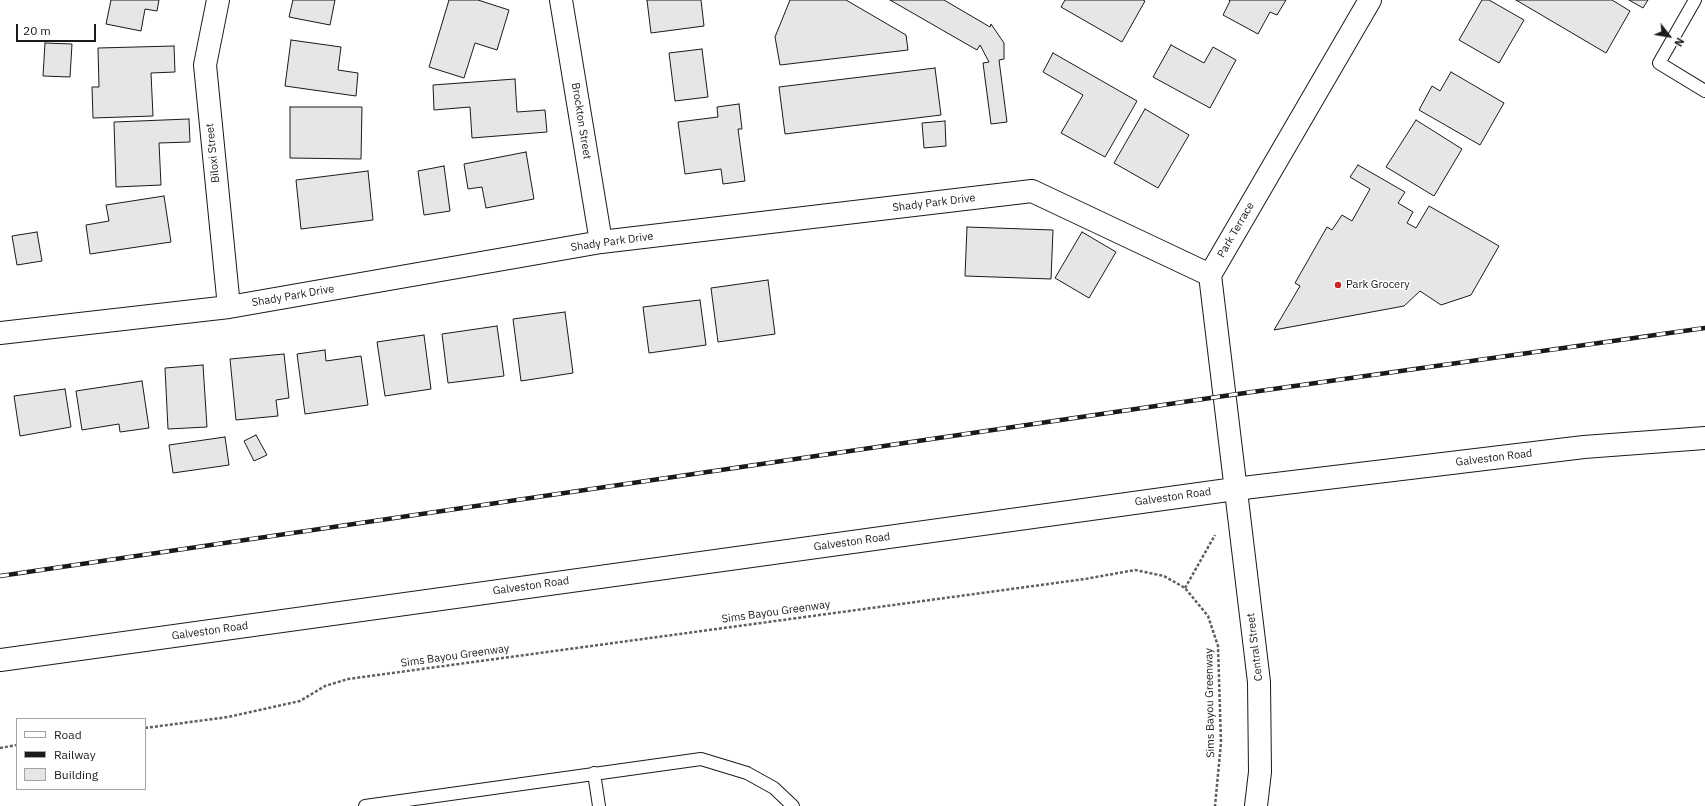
<!DOCTYPE html>
<style>
body{margin:0}
#map{position:relative;width:1705px;height:806px;overflow:hidden;background:#fff;font-family:"IBM Plex Sans",sans-serif}
canvas{display:block}
.legend{position:absolute;left:16px;top:718px;width:130px;height:72px;box-sizing:border-box;background:#fff;border:1px solid #a3a3a3;margin:0;padding:5px 7px;list-style:none;font-size:12px;color:#1a1a1a}
.legend li{display:flex;align-items:center;gap:8px;height:20px}
.legend b{width:20px;border:1px solid #a3a3a3}
.north{position:absolute;left:1649px;top:16px;width:40px;height:40px;-webkit-text-stroke:3px #fff;paint-order:stroke;rotate:121deg;font-size:11px;font-weight:700;line-height:16px;text-align:center;color:#1a1a1a}
.north::after{content:'';display:block;margin:auto;width:14px;height:18px;background:#1a1a1a;clip-path:polygon(50% 0,100% 100%,50% 72%,0 100%)}
.scale{position:absolute;left:16px;top:24px;width:80px;height:18px;box-sizing:border-box;border:2px solid #1a1a1a;border-top:0;padding-left:5px;font-size:12px;line-height:14px;white-space:nowrap;color:#1a1a1a;-webkit-text-stroke:3px #fff;paint-order:stroke}
</style>
<div id="map">
<canvas width="1705" height="806"></canvas>
<ul class="legend">
<li><b style="height:5px;background:#fff"></b>Road</li>
<li><b style="height:5px;background:#1a1a1a"></b>Railway</li>
<li><b style="height:11px;background:#e6e6e6"></b>Building</li>
</ul>
<div class="north">N</div>
<div class="scale">20 m</div>
</div>
<script>
const ctx = document.querySelector('canvas').getContext('2d');
ctx.lineJoin = 'round';
function fillPath(path, color) {
  ctx.fillStyle = color;
  ctx.fill(path, 'evenodd');
}
function poly(rows) {
  const path = new Path2D();
  for (const r of rows) {
    path.moveTo(r[0], r[1]);
    for (let i = 2; i < r.length; i += 2) path.lineTo(r[i], r[i + 1]);
  }
  return path;
}
function strokePath(path, color, width, dash) {
  ctx.strokeStyle = color;
  ctx.lineWidth = width;
  ctx.lineCap = dash ? 'butt' : 'round';
  ctx.setLineDash(dash || []);
  ctx.stroke(path);
}
function drawText(font, color, halo, rows, align = 'center') {
  ctx.font = font + ' "IBM Plex Sans",sans-serif';
  ctx.lineWidth = 3;
  ctx.setLineDash([]);
  ctx.textBaseline = 'middle';
  ctx.strokeStyle = halo;
  ctx.fillStyle = color;
  for (const [text, x, y, turn = 0] of rows) {
    ctx.save();
    ctx.translate(x, y);
    ctx.rotate((+turn || 0) * Math.PI / 180);
    ctx.textAlign = isNaN(turn) ? turn : align;
    if (halo) ctx.strokeText(text, 0, 0);
    ctx.fillText(text, 0, 0);
    ctx.restore();
  }
}
const building = poly([
 [111,0,159,0,157,11,145,9,141,31,106,24,111,0],
 [293,0,335,0,330,25,289,17,293,0],
 [449,0,478,0,509,10,497,50,475,43,464,78,429,67,449,0],
 [647,0,701,0,704,26,651,33,647,0],
 [790,0,846,0,906,35,908,50,780,65,775,37,790,0],
 [890,0,944,0,990,27,991,24,1004,43,1004,59,999,60,1007,122,991,124,983,63,989,62,980,45,977,50,890,0],
 [1065,0,1143,0,1145,1,1122,42,1061,7,1065,0],
 [1229,0,1286,0,1277,15,1270,12,1258,34,1223,15,1230,1,1229,0],
 [1482,0,1489,0,1524,20,1499,63,1459,40,1482,0],
 [1516,0,1612,0,1630,11,1606,53,1516,0],
 [1629,0,1648,0,1643,8,1629,0],
 [291,40,341,47,338,70,358,73,356,96,285,86,291,40],
 [45,43,72,44,70,77,43,76,45,43],
 [1171,45,1204,63,1213,47,1236,60,1210,108,1153,77,1171,45],
 [174,46,175,72,151,73,153,116,93,118,92,87,99,87,98,48,174,46],
 [702,49,708,97,675,101,669,53,702,49],
 [1053,53,1137,101,1105,157,1061,133,1083,95,1043,72,1053,53],
 [935,68,941,115,785,134,779,87,935,68],
 [1451,72,1504,103,1480,145,1419,110,1432,86,1440,91,1451,72],
 [515,79,517,112,545,110,547,132,472,138,470,107,434,110,433,85,515,79],
 [739,104,742,129,738,129,745,181,723,184,721,169,685,174,678,122,718,117,717,107,739,104],
 [290,107,362,107,361,159,290,158,290,107],
 [1145,109,1189,135,1158,188,1114,163,1145,109],
 [189,119,190,142,159,143,161,185,116,187,114,122,189,119],
 [1416,120,1462,149,1434,196,1386,167,1416,120],
 [945,121,946,146,924,148,922,123,945,121],
 [526,152,534,199,486,208,482,187,468,189,464,164,526,152],
 [1358,165,1405,192,1398,203,1413,212,1407,223,1416,228,1429,206,1499,246,1471,295,1441,305,1420,291,1404,306,1274,330,1300,286,1295,283,1327,227,1332,230,1342,215,1352,221,1370,189,1350,177,1358,165],
 [444,166,450,211,424,215,418,171,444,166],
 [368,171,373,220,301,229,296,180,368,171],
 [164,196,171,242,90,254,86,225,109,221,106,205,164,196],
 [967,227,1053,230,1051,279,965,276,967,227],
 [37,232,42,261,17,265,12,236,37,232],
 [1082,232,1116,252,1089,298,1055,278,1082,232],
 [768,280,775,334,718,342,711,288,768,280],
 [700,300,706,345,649,353,643,307,700,300],
 [565,312,573,373,521,381,513,319,565,312],
 [497,326,504,376,448,383,442,334,497,326],
 [424,335,431,389,385,396,377,342,424,335],
 [325,350,326,361,361,356,368,405,305,414,297,354,325,350],
 [284,354,289,398,276,400,278,416,236,420,230,359,284,354],
 [203,365,207,427,168,429,165,368,203,365],
 [142,381,149,428,120,432,119,424,82,430,76,391,142,381],
 [65,389,71,427,20,436,14,396,65,389],
 [256,435,267,455,254,461,244,441,256,435],
 [225,437,229,465,173,473,169,445,225,437]
]);
const path = poly([
 [1185,588,1215,535],
 [145,728,228,717,300,701,325,686,348,679,1085,579,1135,570,1164,576,1185,588,1208,616,1218,646,1221,743,1215,806],
 [0,748,17,745]
]);
const lane = poly([
 [1695,0,1659,63,1705,91],
 [594,773,599,806],
 [365,806,701,759,747,773,774,788,793,806]
]);
const street = poly([
 [218,0,205,65,229,307],
 [561,0,601,242],
 [0,333,229,307,601,242,1032,191,1210,275]
]);
const secondary = poly([
 [0,660,1235,489,1584,447,1705,438],
 [1256,806,1260,772,1259,682,1210,275,1370,0]
]);
const rail = poly([
 [0,576,1224,396,1705,328]
]);
const markers = [
 [1338,285,4,"#c62828"]
];
const streetNames = [
 ["Brockton Street",581,121,81],
 ["Biloxi Street",213,153,-96],
 ["Shady Park Drive",934,203,-7],
 ["Park Terrace",1236,230,-60],
 ["Shady Park Drive",612,242,-8],
 ["Shady Park Drive",293,296,-10],
 ["Galveston Road",1494,458,-7],
 ["Galveston Road",1173,497,-8],
 ["Galveston Road",852,542,-8],
 ["Galveston Road",531,586,-8],
 ["Sims Bayou Greenway",776,612,-8],
 ["Galveston Road",210,631,-8],
 ["Central Street",1255,647,-97],
 ["Sims Bayou Greenway",455,656,-8],
 ["Sims Bayou Greenway",1210,703,-91]
];
const poiNames = [
 ["Park Grocery",1346,285]
];
fillPath(building, '#e6e6e6');
strokePath(building, '#1a1a1a', 1);
strokePath(lane, '#1a1a1a', 14);
strokePath(street, '#1a1a1a', 24);
strokePath(secondary, '#1a1a1a', 24);
strokePath(path, '#5f5f5f', 2.5, [3, 2]);
strokePath(lane, '#fff', 12);
strokePath(street, '#fff', 22);
strokePath(secondary, '#fff', 22);
strokePath(rail, '#1a1a1a', 4.5);
strokePath(rail, '#fff', 3, [9]);
for (const [x, y, r, color] of markers) {
  const dot = new Path2D();
  dot.arc(x, y, r, 0, 2 * Math.PI);
  ctx.fillStyle = color;
  ctx.fill(dot);
  strokePath(dot, '#fff', 1.5);
}
drawText('11px', '#1a1a1a', '#fff', streetNames);
drawText('11px', '#1a1a1a', '#fff', poiNames, 'left');
</script>
